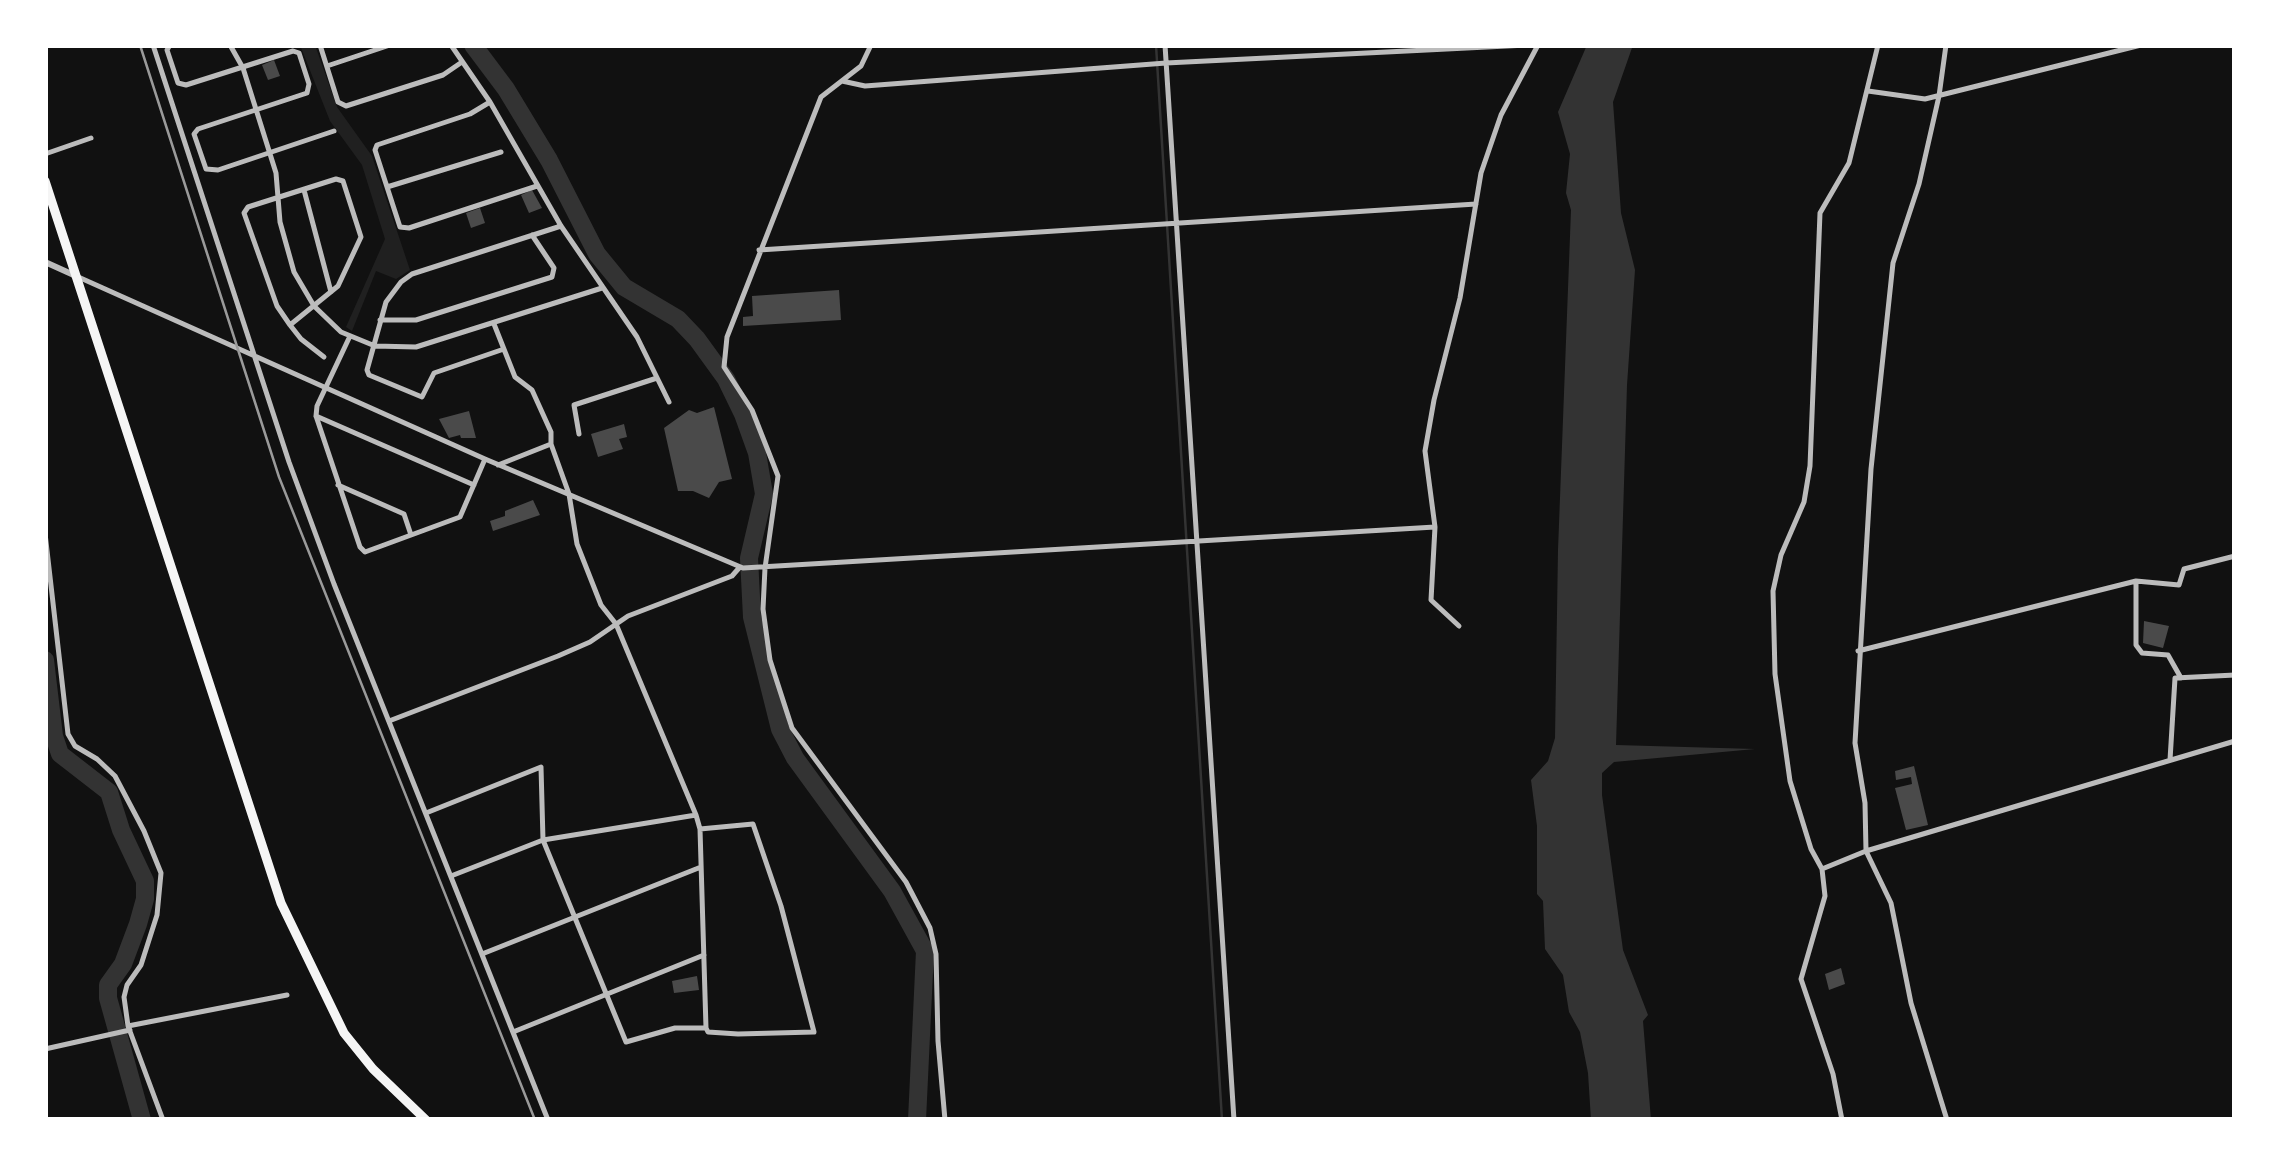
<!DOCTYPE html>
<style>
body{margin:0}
#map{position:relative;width:2280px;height:1165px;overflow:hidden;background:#111;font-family:Lato,sans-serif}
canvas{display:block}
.frame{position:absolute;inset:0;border:48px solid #fff;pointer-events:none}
</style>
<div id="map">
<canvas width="2280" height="1165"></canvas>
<div class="frame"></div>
</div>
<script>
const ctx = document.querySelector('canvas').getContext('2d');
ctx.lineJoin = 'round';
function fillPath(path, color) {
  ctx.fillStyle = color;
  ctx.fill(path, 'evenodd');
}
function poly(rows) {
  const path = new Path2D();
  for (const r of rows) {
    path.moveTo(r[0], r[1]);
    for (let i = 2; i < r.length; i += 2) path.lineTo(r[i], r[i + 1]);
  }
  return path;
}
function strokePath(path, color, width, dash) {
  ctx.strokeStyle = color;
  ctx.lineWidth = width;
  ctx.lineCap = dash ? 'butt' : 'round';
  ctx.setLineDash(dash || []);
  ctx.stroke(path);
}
const green = poly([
 [300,45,315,45,337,107,372,156,410,270,396,279,376,271,352,331,346,327,385,239,362,165,330,121]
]);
const water = poly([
 [1587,45,1633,45,1613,102,1621,213,1635,270,1627,385,1616,745,1755,749,1614,762,1602,773,1602,795,1623,950,1648,1015,1643,1021,1651,1120,1591,1120,1588,1073,1580,1032,1569,1012,1563,975,1545,949,1543,901,1537,894,1537,826,1531,780,1548,761,1555,738,1558,550,1571,210,1566,193,1570,154,1558,112]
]);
const stream = poly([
 [1156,45,1222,1120]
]);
const river = poly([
 [473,45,506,89,549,160,597,254,624,287,678,319,697,339,726,379,743,414,757,453,764,494,749,558,752,617,780,729,795,758,892,891,925,951,917,1120],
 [45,660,54,736,60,754,109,792,121,830,145,881,145,899,138,924,123,964,108,985,108,998,142,1120]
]);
const building = poly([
 [274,60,280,76,268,80,262,65],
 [532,190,542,208,529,213,521,195],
 [480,208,485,223,471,228,466,213],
 [839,290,841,320,743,326,743,317,753,316,752,296],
 [714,407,732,479,719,482,709,498,693,491,678,491,664,428,689,410,697,413],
 [469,411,476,438,461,438,460,435,449,438,439,419],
 [624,424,627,437,619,439,623,449,598,457,591,434],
 [533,500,540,515,493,531,490,521,505,516,505,511],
 [2144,621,2169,626,2163,648,2143,643],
 [1914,766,1928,825,1906,830,1895,788,1912,784,1911,777,1896,780,1895,771],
 [1841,968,1845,984,1829,990,1825,974],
 [697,976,699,990,674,993,672,981]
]);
const minor = poly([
 [153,45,289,462,334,584,548,1120],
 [170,45,167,50,178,83,186,85,293,51,299,53,309,84,307,93,198,129,194,134,206,169,218,170,334,131],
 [230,45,243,68,276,173,280,222,294,272,314,306,341,332,375,346,416,347,602,288],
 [320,45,338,102,346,106,443,75,462,62],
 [451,45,490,102,561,226,637,337,669,402],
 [871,45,861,66,821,97,727,337,724,367,752,410,778,476,765,568,763,609,770,660,792,728,906,882,930,928,936,954,938,1041,945,1120],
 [1165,45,1234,1120],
 [1946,45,1939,96,1919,184,1893,263,1871,469,1855,743,1865,803,1866,851,1891,903,1911,1003,1947,1120],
 [327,66,390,45],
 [842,81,865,86,1166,63,1527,45],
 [1868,91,1925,99,2141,45],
 [490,102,470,114,377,145,375,150,400,227,409,228,537,186],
 [45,154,91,138],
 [387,187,501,152],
 [304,190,331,292],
 [759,250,1476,204],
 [76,276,485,459,743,568,1435,527],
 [380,320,416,320,552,277,554,268,532,235],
 [494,324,515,377,532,390,551,432,551,444,569,494,577,544,601,605,616,624,696,815,700,829,706,1028,708,1032,738,1034,814,1032,781,906,753,824,700,829],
 [290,325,338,286,361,237,343,181,336,179,248,207,244,213,277,306,290,325,301,339,324,357],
 [350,336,317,406,316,416,360,547,365,552,460,517,485,459],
 [504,349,434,373,422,397,369,375,367,370,386,302,401,282,412,274,561,226],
 [316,416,474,485],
 [579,434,574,405,657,378],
 [498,465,551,444],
 [338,485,404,514,411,535],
 [45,533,68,734,75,746,97,759,115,776,144,831,161,873,157,915,141,965,127,985,124,997,128,1026,163,1120],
 [2136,581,2136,645,2142,653,2168,655,2181,678],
 [1459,626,1431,600,1435,527,1425,451,1434,400,1460,298,1481,173,1501,115,1538,45],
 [1858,651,2136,581,2179,585,2184,569,2235,556],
 [389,721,558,656,590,642,628,616,732,576,739,568],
 [2170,760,2175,678,2235,675],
 [426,813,541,767,543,840,626,1042,675,1028,706,1028],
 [1822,869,1866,851,2235,741],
 [451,876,543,840,696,815],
 [482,954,701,867],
 [128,1026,287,995],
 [513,1032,704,955],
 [45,1049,130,1030],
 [1842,1120,1833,1074,1801,979,1825,896,1822,869,1811,849,1790,781,1775,674,1773,591,1781,555,1804,502,1810,466,1820,213,1849,163,1878,45]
]);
const tertiary = poly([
 [45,262,76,276]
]);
const trunk = poly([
 [45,181,281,903,344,1033,373,1069,426,1120]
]);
const rail = poly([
 [140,45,279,477,535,1120]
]);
fillPath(green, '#202020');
fillPath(water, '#333');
strokePath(stream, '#333', 2.5);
strokePath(river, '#333', 18);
fillPath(building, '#4a4a4a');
strokePath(minor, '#bcbcbc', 5);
strokePath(tertiary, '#bcbcbc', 6);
strokePath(trunk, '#f5f5f5', 9);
strokePath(rail, '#9a9a9a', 2.5);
</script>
